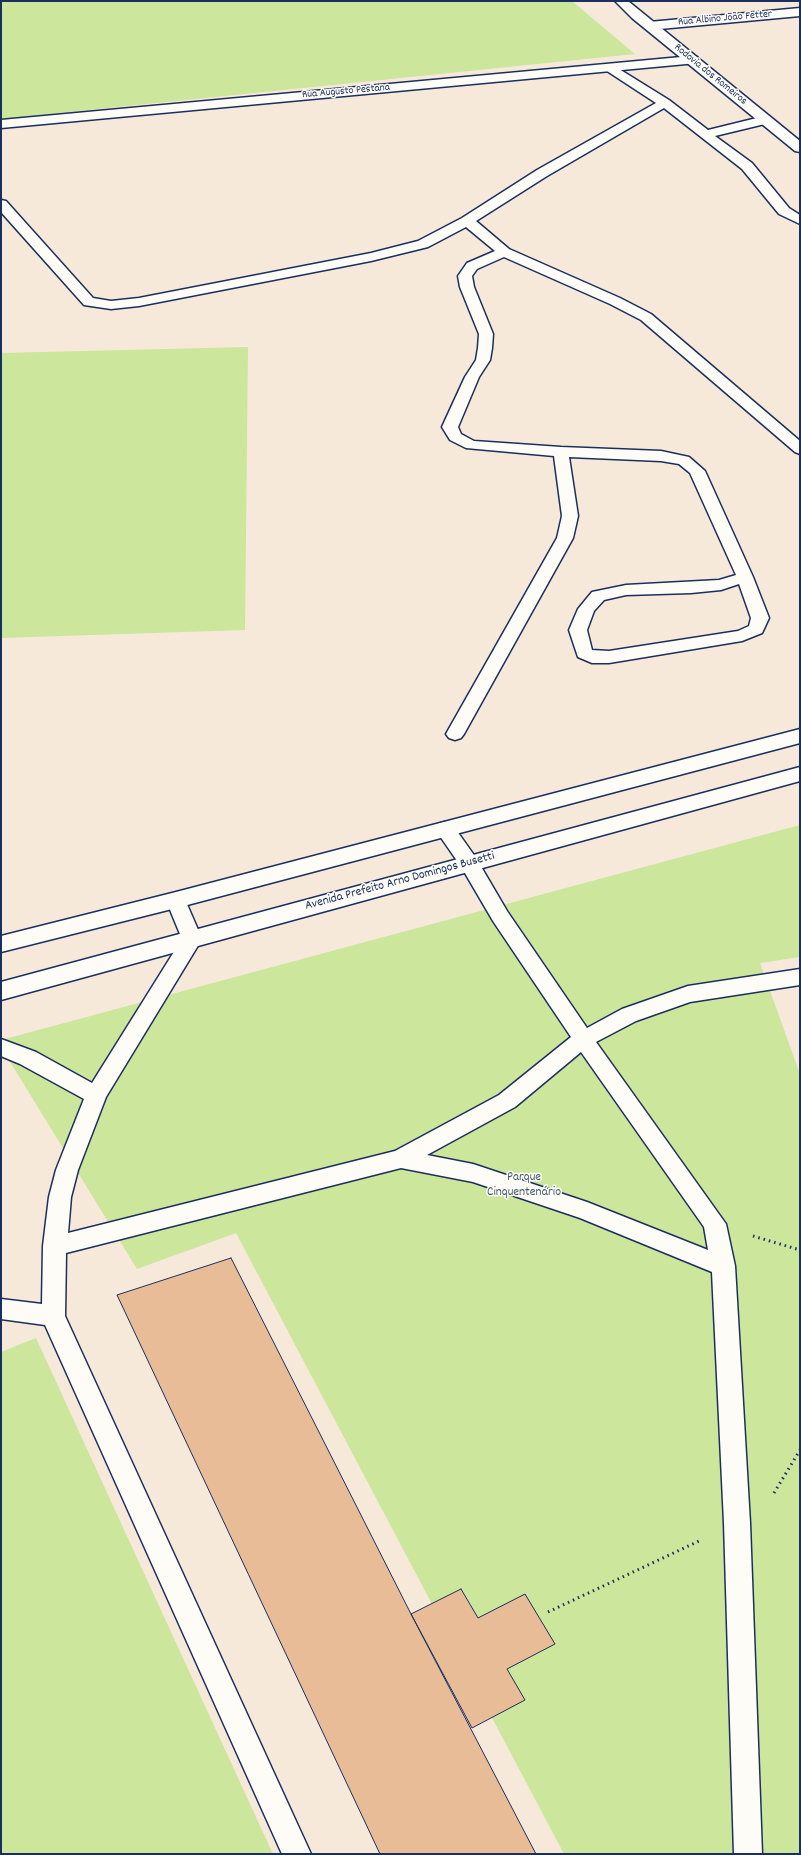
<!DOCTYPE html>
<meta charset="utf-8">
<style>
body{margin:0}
#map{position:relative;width:801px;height:1855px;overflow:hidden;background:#f6e9da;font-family:Dekko,sans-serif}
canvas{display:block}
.frame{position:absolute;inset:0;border:2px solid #1b2f5e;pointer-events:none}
</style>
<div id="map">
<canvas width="801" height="1855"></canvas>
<div class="frame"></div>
</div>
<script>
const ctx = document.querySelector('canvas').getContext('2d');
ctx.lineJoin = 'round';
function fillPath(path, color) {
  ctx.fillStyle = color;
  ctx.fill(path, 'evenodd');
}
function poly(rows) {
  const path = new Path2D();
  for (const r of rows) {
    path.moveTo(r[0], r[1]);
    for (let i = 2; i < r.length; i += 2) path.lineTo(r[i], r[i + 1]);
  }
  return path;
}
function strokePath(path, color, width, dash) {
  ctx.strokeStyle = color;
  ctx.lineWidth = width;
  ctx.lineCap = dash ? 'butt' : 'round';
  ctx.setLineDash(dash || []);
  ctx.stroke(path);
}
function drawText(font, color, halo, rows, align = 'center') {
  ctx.font = font + ' Dekko,sans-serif';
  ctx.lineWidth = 3;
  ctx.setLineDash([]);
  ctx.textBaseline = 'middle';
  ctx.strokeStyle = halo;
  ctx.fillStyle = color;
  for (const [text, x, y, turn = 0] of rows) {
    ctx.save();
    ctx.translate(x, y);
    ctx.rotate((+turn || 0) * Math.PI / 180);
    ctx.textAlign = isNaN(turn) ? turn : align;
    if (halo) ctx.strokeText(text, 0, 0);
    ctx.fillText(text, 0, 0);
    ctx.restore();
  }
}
const green = poly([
 [1,1,572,1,635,54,1,119],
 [248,347,245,630,1,638,1,353],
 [800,825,800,957,760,963,800,1074,800,1854,564,1854,236,1233,137,1269,1,1047,1,1040],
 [36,1338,273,1854,1,1854,1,1352]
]);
const building = poly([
 [231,1258,411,1614,536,1854,380,1854,117,1295,231,1258],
 [461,1589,478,1618,525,1594,555,1644,507,1669,525,1700,472,1728,411,1614,461,1589]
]);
const path = poly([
 [753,1236,800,1250],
 [774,1493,800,1450],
 [548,1612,699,1541]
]);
const lane = poly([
 [611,64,669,100,708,130,765,116,769,117,771,120,769,123,715,136,752,163,789,208,800,215,800,224,779,214,742,169,664,108,547,176,476,221,509,249,620,298,651,314,800,441,800,454,795,452,641,320,610,304,504,257,477,269,472,276,474,287,493,334,492,348,490,360,479,377,458,427,461,434,474,441,561,447,661,451,689,457,705,471,753,577,769,618,762,633,742,641,609,663,592,663,578,657,569,630,578,609,592,592,626,585,719,580,736,575,690,473,679,464,661,461,569,457,578,516,573,538,464,734,461,738,455,740,449,738,446,734,557,538,562,516,554,456,466,448,450,440,442,427,465,377,476,360,478,348,479,334,460,287,458,276,467,263,495,251,466,227,428,247,371,261,139,306,111,309,84,305,1,212,1,200,6,201,93,298,111,301,139,298,371,253,418,241,462,218,537,170,656,103,607,71,605,68,611,64],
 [739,584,751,618,749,626,738,631,609,651,592,650,587,630,594,611,604,600,626,595,691,593,721,590,739,584],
 [445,822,452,824,476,858,507,911,587,1028,622,1009,688,986,800,969,800,985,690,1002,636,1021,596,1042,726,1224,735,1266,750,1523,762,1854,734,1854,724,1523,712,1272,580,1218,473,1182,401,1168,66,1253,65,1316,311,1854,282,1854,45,1325,1,1319,1,1299,42,1304,43,1246,49,1197,56,1170,84,1099,20,1064,1,1056,1,1039,36,1052,92,1083,182,939,166,900,169,895,176,893,183,895,202,939,106,1097,78,1170,71,1197,68,1233,395,1151,499,1095,571,1037,493,921,462,868,435,829,438,824,445,822],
 [581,1052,704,1227,708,1250,587,1202,473,1164,427,1155,515,1107,581,1052]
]);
const street = poly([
 [800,8,800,16,649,30,643,26,649,22,800,8],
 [692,56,697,57,698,60,697,63,1,128,1,120,692,56]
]);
const secondary = poly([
 [615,1,628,1,800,141,800,152,795,151,632,18,615,1],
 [800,729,800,743,176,908,1,952,1,936,176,892,800,729],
 [800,767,800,781,1,1000,1,982,800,767]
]);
const farStreetnames = [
 ["Rua Albino João Fetter",725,19,-5],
 ["Rodovia dos Romeiros",710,75,39],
 ["Rua Augusto Pestana",346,92,-5]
];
const streetNames = [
 ["Avenida Prefeito Arno Domingos Busetti",400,882,-15]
];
const parkNames = [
 ["Parque",524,1178],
 ["Cinquentenário",524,1193]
];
fillPath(green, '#cce69c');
fillPath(building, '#e7bc97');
strokePath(building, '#1b2f5e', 1);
strokePath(lane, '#1b2f5e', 3);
strokePath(street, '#1b2f5e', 3);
strokePath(secondary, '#1b2f5e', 3);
strokePath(path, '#1b2f5e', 3, [1.5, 4]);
fillPath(lane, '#fdfcf7');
fillPath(street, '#fdfcf7');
fillPath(secondary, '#fdfcf7');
drawText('11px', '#1b2f5e', '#fdfcf7', farStreetnames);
drawText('13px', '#1b2f5e', '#fdfcf7', streetNames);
drawText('13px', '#475d6e', '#fdfcf7', parkNames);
</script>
